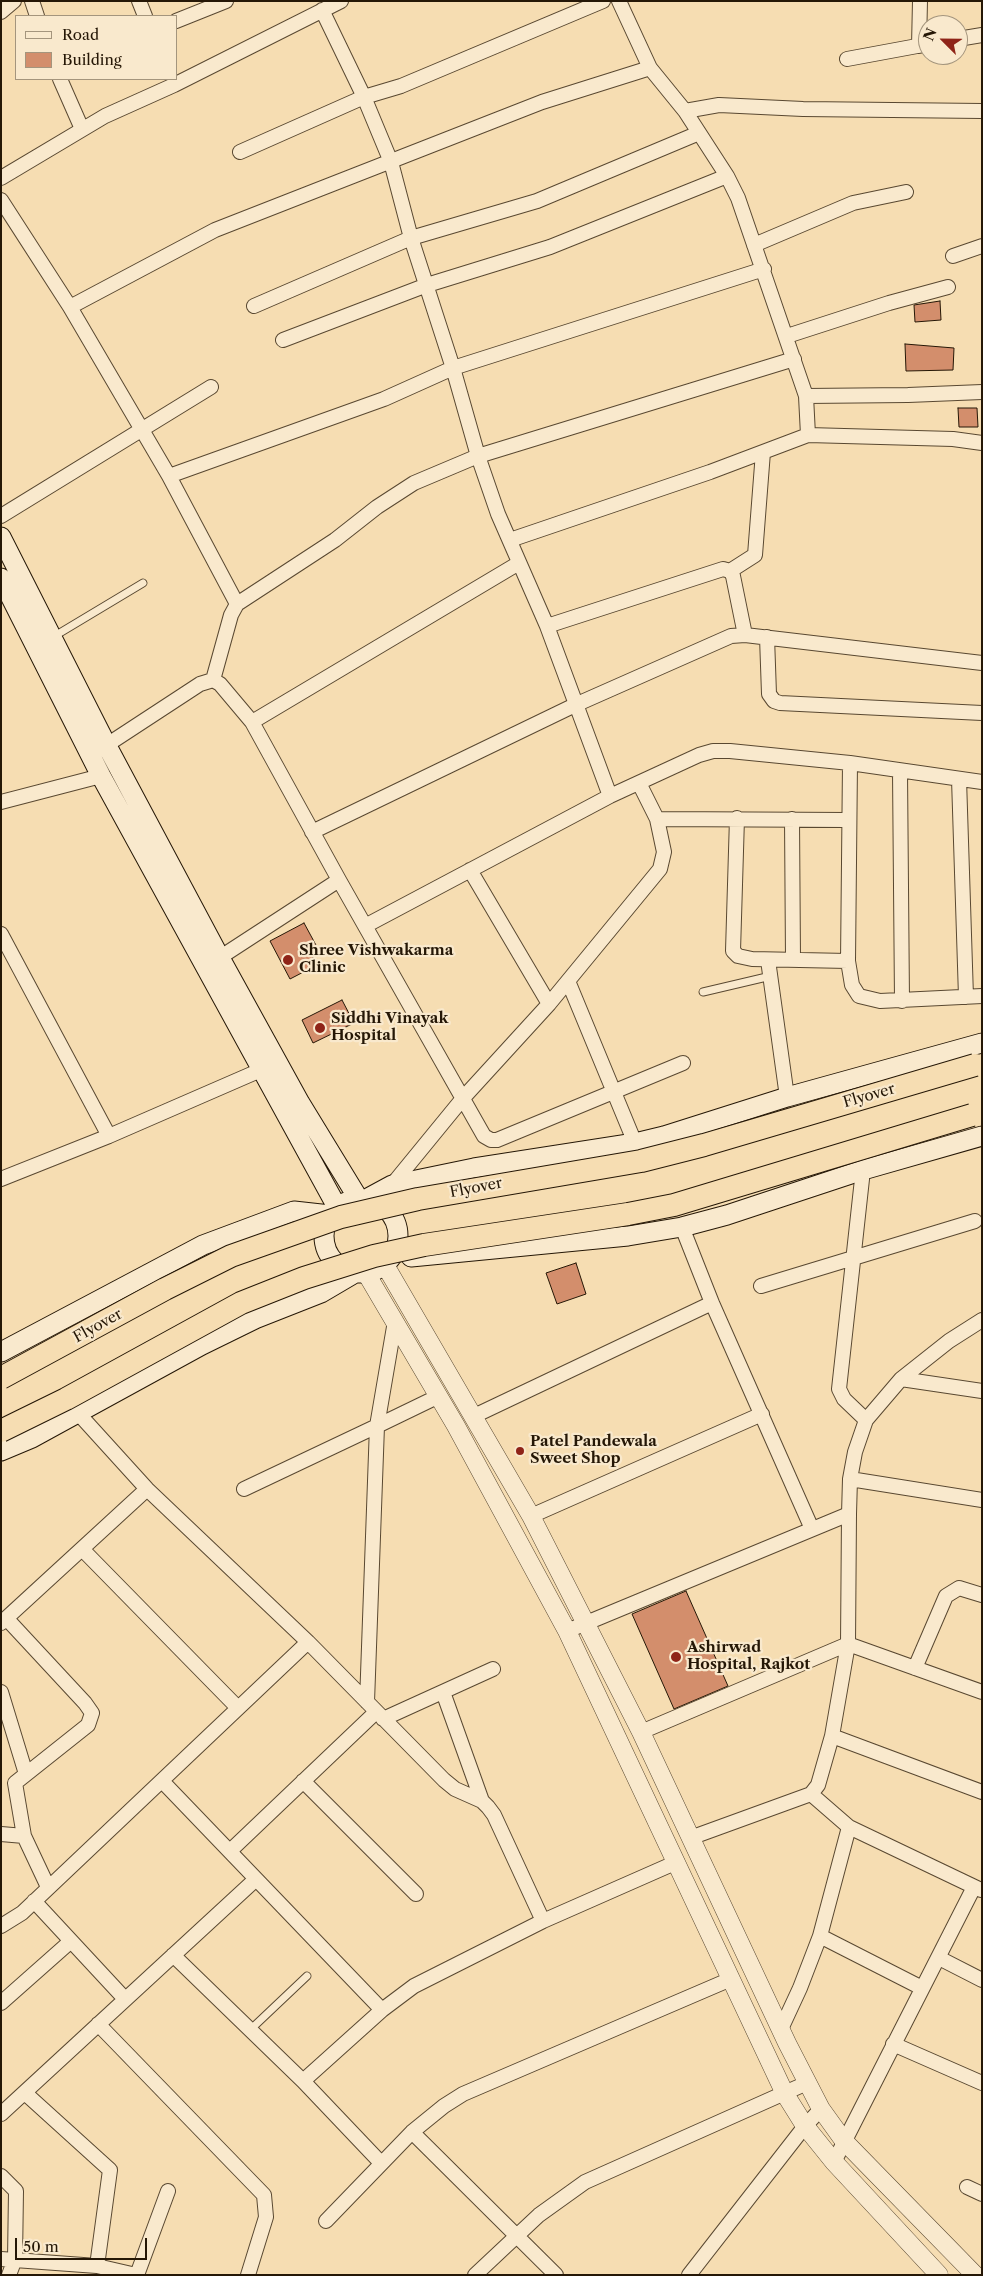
<!DOCTYPE html>
<style>
body{margin:0}
#map{position:relative;width:983px;height:2276px;overflow:hidden;background:#f6ddb2;font-family:"Libre Caslon Text",serif}
canvas{display:block}
.frame{position:absolute;inset:0;border:2px solid #251706;pointer-events:none}
.legend{position:absolute;left:15px;top:15px;width:162px;height:65px;box-sizing:border-box;background:#f9e9cd;border:1px solid #a4957d;margin:0;padding:6px 9px;list-style:none;font-size:15px;color:#251706}
.legend li{display:flex;align-items:center;gap:10px;height:25px}
.legend b{width:25px;border:1px solid #a4957d}
.north{position:absolute;left:918px;top:15px;width:50px;height:50px;box-sizing:border-box;background:#f9e9cd;border:1px solid #a4957d;border-radius:50%;rotate:293deg;font-size:14px;font-weight:700;line-height:20px;text-align:center;color:#251706}
.north::after{content:'';display:block;margin:auto;width:18px;height:22px;background:#8f2418;clip-path:polygon(50% 0,100% 100%,50% 72%,0 100%)}
.scale{position:absolute;left:15px;top:2238px;width:132px;height:22px;box-sizing:border-box;border:2px solid #251706;border-top:0;padding-left:6px;font-size:15px;line-height:18px;white-space:nowrap;color:#251706;-webkit-text-stroke:4px #f9e9cd;paint-order:stroke}
</style>
<div id="map">
<canvas width="983" height="2276"></canvas>
<div class="frame"></div>
<ul class="legend">
<li><b style="height:6px;background:#f9e9cd"></b>Road</li>
<li><b style="height:14px;background:#d38e6c"></b>Building</li>
</ul>
<div class="north">N</div>
<div class="scale">50 m</div>
</div>
<script>
const ctx = document.querySelector('canvas').getContext('2d');
ctx.lineJoin = 'round';
function fillPath(path, color) {
  ctx.fillStyle = color;
  ctx.fill(path, 'evenodd');
}
function poly(rows) {
  const path = new Path2D();
  for (const r of rows) {
    if (r.length === 3) {
      path.moveTo(r[0] + r[2], r[1]);
      path.arc(r[0], r[1], r[2], 0, 2 * Math.PI);
      continue;
    }
    path.moveTo(r[0], r[1]);
    for (let i = 2; i < r.length; i += 2) path.lineTo(r[i], r[i + 1]);
  }
  return path;
}
function strokePath(path, color, width, dash) {
  ctx.strokeStyle = color;
  ctx.lineWidth = width;
  ctx.lineCap = dash ? 'butt' : 'round';
  ctx.setLineDash(dash || []);
  ctx.stroke(path);
}
function drawText(font, color, halo, rows, align = 'center') {
  ctx.font = font + ' "Libre Caslon Text",serif';
  ctx.lineWidth = 4.5;
  ctx.setLineDash([]);
  ctx.textBaseline = 'middle';
  ctx.strokeStyle = halo;
  ctx.fillStyle = color;
  for (const [text, x, y, turn = 0] of rows) {
    ctx.save();
    ctx.translate(x, y);
    ctx.rotate((+turn || 0) * Math.PI / 180);
    ctx.textAlign = isNaN(turn) ? turn : align;
    if (halo) ctx.strokeText(text, 0, 0);
    ctx.fillText(text, 0, 0);
    ctx.restore();
  }
}
const building = poly([
 [940,301,941,320,915,322,914,305,940,301],
 [905,344,954,348,953,370,906,371,905,344],
 [958,408,977,408,978,427,959,427,958,408],
 [304,923,317,947,310,952,317,965,290,979,270,941,304,923],
 [342,1000,354,1023,313,1043,302,1020,342,1000],
 [576,1263,586,1294,557,1304,546,1273,576,1263],
 [686,1591,728,1686,674,1709,632,1614,686,1591]
]);
const service = poly([
 [53,637,143,583],
 [703,992,771,976],
 [250,2030,307,1976]
]);
const minor = poly([
 [32,1,37,16],
 [139,1,145,16],
 [619,1,650,68,685,111,727,176,738,198,806,396,908,395,982,392],
 [322,10,364,97,391,162,411,238,453,368,478,456,498,514,547,626,610,796],
 [1,12,14,1],
 [176,21,226,1],
 [958,39,982,35],
 [919,46,920,1],
 [847,59,928,44],
 [60,79,82,129],
 [685,111,719,105,803,109,982,111],
 [240,152,364,97,401,86,603,1],
 [1,178,105,116,174,85,341,1],
 [1,200,70,307,169,476,237,604],
 [754,245,853,203,906,192],
 [953,256,982,246],
 [254,306,411,238,537,201,699,133],
 [70,307,215,230,542,102,650,68],
 [787,336,889,303,948,287],
 [283,340,427,285,550,247,727,176],
 [808,435,953,439,982,443],
 [169,476,384,399,453,368,764,269],
 [1,516,211,387],
 [510,540,710,472,808,435,806,396],
 [730,571,755,555,763,452],
 [547,626,723,569,730,571,733,576,745,635],
 [767,637,769,694,774,701,780,703,982,713],
 [213,680,231,615,237,604,335,540,377,507,414,483,478,456,794,359],
 [252,722,519,563],
 [90,756,200,684,213,680,220,684,252,722,339,880,484,1136,491,1140,497,1140,683,1063],
 [850,763,848,961,852,985,859,996,880,1001,982,996],
 [900,772,902,1001],
 [959,779,966,997],
 [1,802,101,776],
 [737,818,733,951,738,956,752,959,848,961],
 [657,819,847,820],
 [792,819,793,959],
 [312,832,575,705,731,636,745,635,982,663],
 [470,870,549,1004],
 [365,926,610,796,699,755,713,751,730,751,850,763,982,782],
 [1,934,109,1136],
 [768,960,787,1097],
 [213,962,339,880],
 [568,981,635,1143],
 [863,1170,839,1389,844,1399,866,1420],
 [1,1179,109,1136,270,1066],
 [392,1185,464,1097,549,1004,660,869,664,852,657,819,639,783],
 [682,1227,712,1303,812,1529],
 [761,1286,975,1221],
 [901,1379,982,1391],
 [78,1413,147,1489,308,1642,444,1780,455,1789,482,1801,488,1807,494,1815,543,1921],
 [474,1416,712,1303],
 [850,1479,982,1500],
 [244,1489,377,1426,395,1321],
 [531,1516,762,1414],
 [82,1549,238,1708],
 [7,1619,85,1703,92,1713,88,1725,15,1783,24,1836],
 [1,1623,147,1489],
 [567,1631,849,1514],
 [915,1668,946,1596,959,1588,982,1595],
 [1,1692,26,1774],
 [443,1692,482,1801],
 [367,1702,377,1426,439,1396],
 [383,1719,493,1669],
 [641,1732,848,1644,982,1692],
 [832,1736,982,1792],
 [162,1781,382,2010],
 [303,1781,416,1894],
 [811,1794,849,1827,981,1890],
 [1,1834,24,1836,48,1887],
 [690,1838,811,1794,818,1785,832,1736,848,1644,849,1514,850,1479,855,1452,866,1420,901,1379,949,1341,982,1320],
 [230,1851,376,1712],
 [34,1901,125,1999],
 [1,1926,22,1913,308,1642],
 [820,1936,922,1988],
 [173,1955,303,2081,381,2163],
 [939,1958,982,1980],
 [1,2003,71,1941],
 [98,2024,264,2195,266,2217,248,2275],
 [781,2029,800,1988,820,1936,849,1827],
 [893,2044,982,2083],
 [303,2081,382,2010,414,1986,543,1921,677,1862],
 [25,2093,110,2170,97,2266],
 [1,2114,256,1879],
 [412,2132,556,2275],
 [834,2162,974,1887],
 [1,2176,16,2191,15,2259,9,2275],
 [967,2187,982,2194],
 [326,2221,412,2132,444,2106,463,2094,731,1979],
 [1,2259,97,2266,136,2275],
 [137,2275,168,2191],
 [475,2275,539,2215,585,2182,807,2083],
 [689,2275,805,2126,821,2109]
]);
const tertiary = poly([
 [385,1265,531,1516,641,1732,787,2043,821,2109,844,2141,975,2275],
 [366,1273,456,1426,567,1631,785,2094,805,2126,834,2162,939,2275]
]);
const secondary = poly([
 [1,537,107,746,220,958,300,1103,358,1198],
 [1,578,101,776,337,1207],
 [368,1198,392,1185,474,1168,635,1143,664,1136,787,1097,982,1043],
 [361,1236,37],
 [411,1257,628,1236,682,1227,727,1215,863,1170,982,1136],
 [1,1352,203,1245,294,1211,330,1215],
 [1,1451,32,1438,202,1345,255,1319,321,1293,355,1273]
]);
const trunkBridge = poly([
 [1,1378,165,1289,231,1256,341,1217,418,1199,641,1161,704,1145,975,1065],
 [1,1431,66,1399,241,1303,304,1278,374,1256,424,1245,628,1214,674,1205,972,1115]
]);
const markers = [
 [288,960,6,"#8f2418"],
 [320,1028,6,"#8f2418"],
 [520,1451,5,"#8f2418"],
 [676,1657,6,"#8f2418"]
];
const poiNames = [
 ["Shree Vishwakarma",299,951],
 ["Clinic",299,968],
 ["Siddhi Vinayak",331,1019],
 ["Hospital",331,1036],
 ["Patel Pandewala",530,1442],
 ["Sweet Shop",530,1459],
 ["Ashirwad",687,1648],
 ["Hospital, Rajkot",687,1665]
];
const streetNames = [
 ["Flyover",869,1096,-16],
 ["Flyover",476,1188,-11],
 ["Flyover",98,1326,-29]
];
fillPath(building, '#d38e6c');
strokePath(building, '#251706', 1);
strokePath(service, '#594831', 9);
strokePath(minor, '#594831', 16);
strokePath(tertiary, '#594831', 19);
strokePath(secondary, '#251706', 21);
strokePath(service, '#f9e9cd', 7);
strokePath(minor, '#f9e9cd', 14);
strokePath(tertiary, '#f9e9cd', 18);
strokePath(secondary, '#f9e9cd', 19);
strokePath(trunkBridge, '#251706', 24, []);
strokePath(trunkBridge, '#f6ddb2', 22);
for (const [x, y, r, color] of markers) {
  const dot = new Path2D();
  dot.arc(x, y, r, 0, 2 * Math.PI);
  ctx.fillStyle = color;
  ctx.fill(dot);
  strokePath(dot, '#f9e9cd', 2);
}
drawText('bold 15px', '#251706', '#f9e9cd', poiNames, 'left');
drawText('15px', '#251706', '#f9e9cd', streetNames);
</script>
